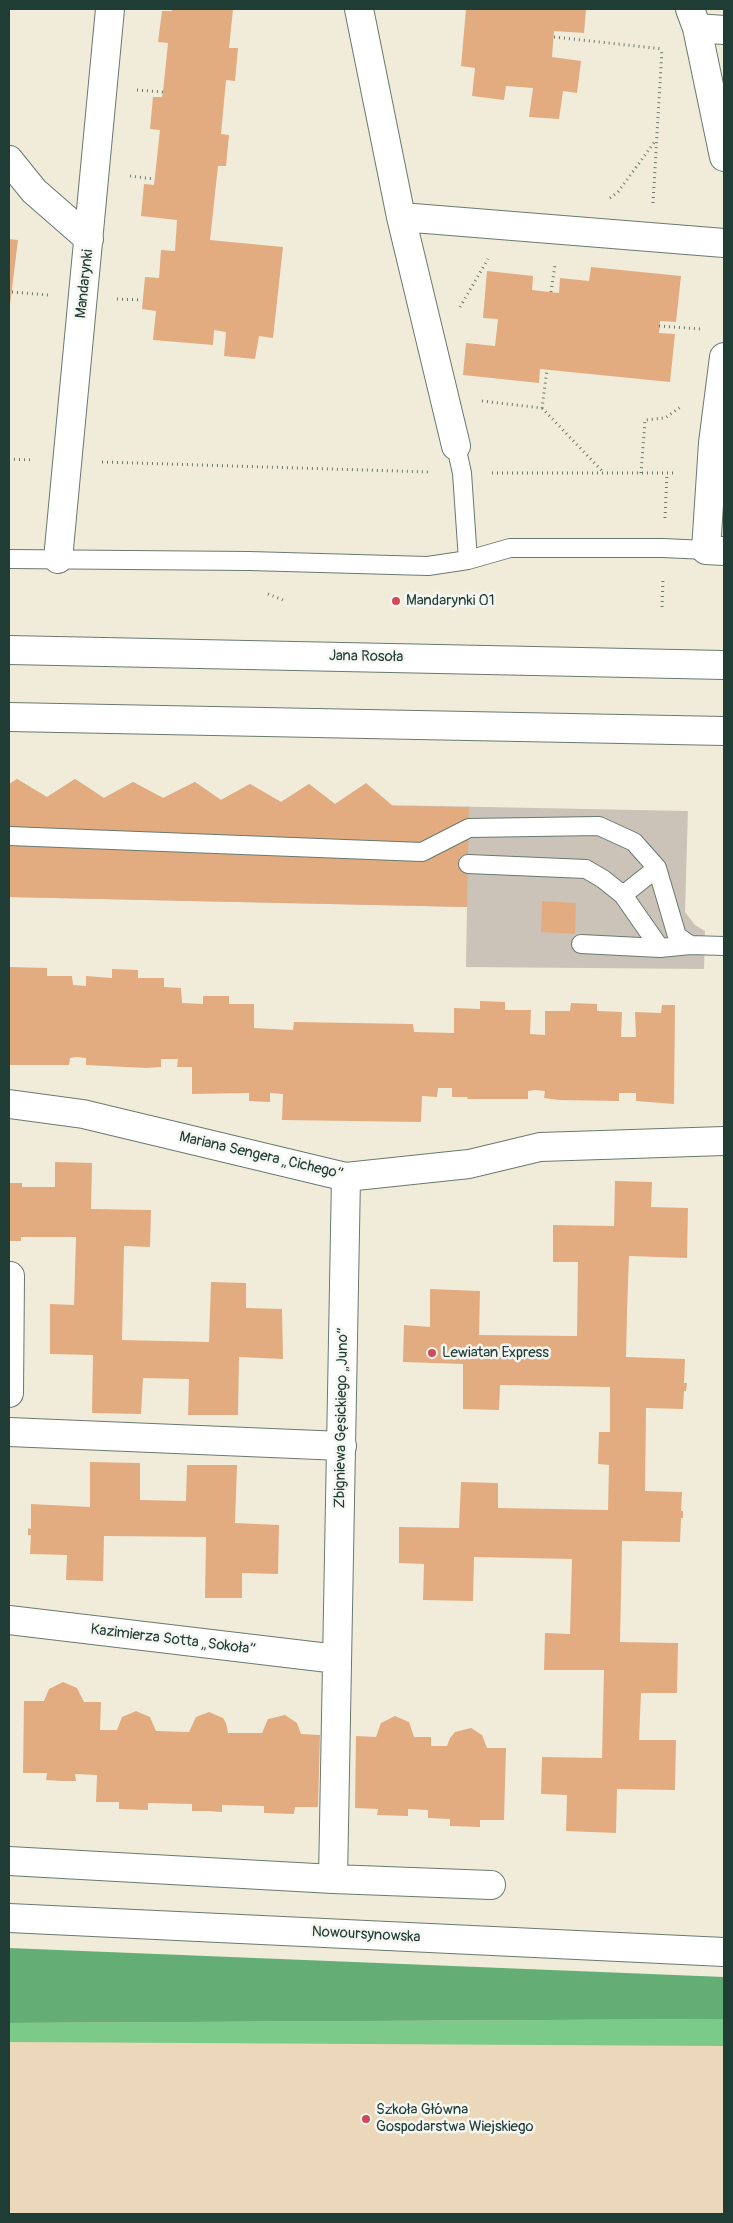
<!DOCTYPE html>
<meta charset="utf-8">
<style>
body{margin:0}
#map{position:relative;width:733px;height:2223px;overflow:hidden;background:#f1ecda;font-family:Pangolin,sans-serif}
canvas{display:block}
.frame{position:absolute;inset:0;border:10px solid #1f3d34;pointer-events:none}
</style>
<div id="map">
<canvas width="733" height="2223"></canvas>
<div class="frame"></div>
</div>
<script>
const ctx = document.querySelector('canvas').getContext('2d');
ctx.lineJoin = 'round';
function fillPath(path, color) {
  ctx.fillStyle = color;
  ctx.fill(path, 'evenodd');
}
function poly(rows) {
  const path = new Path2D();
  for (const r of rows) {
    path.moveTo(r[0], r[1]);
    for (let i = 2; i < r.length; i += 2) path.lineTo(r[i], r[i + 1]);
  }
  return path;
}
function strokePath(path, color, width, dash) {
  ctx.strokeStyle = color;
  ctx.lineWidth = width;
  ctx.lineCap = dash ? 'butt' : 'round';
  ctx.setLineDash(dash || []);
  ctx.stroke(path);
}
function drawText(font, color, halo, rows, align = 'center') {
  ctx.font = font + ' Pangolin,sans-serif';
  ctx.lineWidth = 5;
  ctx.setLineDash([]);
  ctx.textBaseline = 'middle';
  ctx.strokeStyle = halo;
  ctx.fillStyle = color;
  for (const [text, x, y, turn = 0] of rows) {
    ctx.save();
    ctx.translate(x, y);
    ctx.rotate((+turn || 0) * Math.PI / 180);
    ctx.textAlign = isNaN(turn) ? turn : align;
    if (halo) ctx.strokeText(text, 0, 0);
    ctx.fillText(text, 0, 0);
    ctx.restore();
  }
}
const built = poly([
 [724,2019,724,2214,9,2214,9,2023]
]);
const industrial = poly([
 [17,779,47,797,75,779,104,798,133,782,163,798,195,782,221,800,250,784,281,802,309,784,335,804,688,811,685,912,695,925,705,931,704,969,466,967,467,907,9,897,9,784]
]);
const green = poly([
 [724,2019,724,2046,9,2042,9,2023]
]);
const forest = poly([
 [9,1948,724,1977,724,2019,9,2023]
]);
const building = poly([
 [172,9,233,9,229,48,238,48,235,81,226,80,221,134,229,135,226,166,218,166,210,240,283,247,273,338,259,336,255,359,224,356,226,332,214,330,213,345,153,340,156,311,142,309,145,277,159,278,161,250,175,251,177,220,141,216,144,184,154,185,160,130,150,129,153,97,162,97,163,92,168,43,158,42,162,11,172,11],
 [466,9,586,9,584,33,554,31,552,57,581,61,577,93,563,91,559,119,529,117,533,88,506,86,504,100,472,96,475,68,461,66],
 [9,239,18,240,10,305,9,305],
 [591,267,681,276,676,322,660,321,659,333,675,334,670,382,540,369,539,383,463,375,466,343,495,346,498,319,483,318,487,271,533,276,532,290,559,293,560,278,589,281],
 [17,779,47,797,75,779,104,798,133,782,163,798,195,782,221,800,250,784,281,802,309,784,335,804,366,783,393,806,469,807,467,907,9,897,9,784],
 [542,901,576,903,575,934,541,932],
 [9,967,47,968,47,976,72,976,73,985,86,986,86,976,112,978,112,969,138,970,138,978,164,978,164,987,181,988,182,1003,203,1004,203,996,229,996,229,1004,254,1004,254,1028,293,1030,294,1022,413,1024,414,1032,454,1033,454,1008,480,1009,480,1001,505,1002,505,1010,531,1010,530,1034,545,1035,545,1011,570,1011,571,1003,597,1004,597,1011,622,1012,621,1037,636,1037,635,1012,661,1013,662,1005,675,1005,674,1104,636,1101,636,1093,619,1093,619,1101,559,1100,544,1098,545,1091,535,1090,528,1091,528,1099,467,1099,468,1097,452,1097,452,1088,438,1088,437,1097,422,1096,421,1122,282,1120,283,1094,270,1093,270,1102,249,1101,249,1093,192,1094,192,1067,177,1067,178,1059,161,1059,161,1067,146,1068,86,1065,86,1058,77,1057,70,1058,69,1065,9,1065],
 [55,1162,92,1163,91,1209,151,1210,150,1247,124,1246,122,1340,209,1342,211,1282,246,1283,246,1308,282,1309,283,1359,239,1357,238,1415,188,1415,189,1379,143,1378,141,1414,92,1413,93,1355,50,1354,50,1304,74,1305,76,1237,21,1237,21,1241,9,1241,9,1183,22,1183,22,1187,55,1187],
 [615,1181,652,1182,651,1207,688,1208,687,1258,629,1256,627,1312,626,1357,685,1359,684,1383,687,1383,686,1391,684,1391,683,1409,646,1408,645,1491,682,1492,681,1511,683,1511,683,1518,681,1518,680,1542,622,1541,620,1642,678,1643,677,1693,641,1693,639,1740,676,1740,675,1790,617,1789,616,1833,566,1831,567,1795,541,1794,542,1757,602,1758,604,1670,544,1670,545,1633,570,1634,572,1559,474,1557,473,1601,423,1600,424,1564,399,1563,399,1527,459,1528,461,1482,498,1483,498,1508,608,1510,609,1465,598,1464,599,1432,610,1432,610,1387,500,1385,499,1410,463,1409,463,1364,403,1362,404,1325,430,1327,430,1289,480,1291,479,1335,577,1336,578,1262,553,1262,553,1225,614,1226],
 [90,1462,140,1463,140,1500,186,1501,187,1465,237,1465,235,1523,279,1525,278,1574,242,1573,242,1598,205,1598,206,1537,104,1536,103,1581,66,1580,67,1555,30,1554,31,1535,28,1535,28,1528,31,1529,31,1504,90,1507],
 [63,1682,77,1688,84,1702,101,1702,100,1730,117,1730,122,1717,136,1711,150,1717,156,1731,189,1732,196,1717,209,1712,223,1718,226,1723,228,1733,262,1733,268,1719,285,1715,297,1723,301,1734,320,1735,318,1807,295,1807,294,1814,264,1813,264,1806,222,1805,222,1812,207,1811,192,1811,192,1804,148,1803,148,1810,119,1809,119,1802,96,1802,97,1775,75,1774,76,1781,62,1781,46,1780,47,1773,23,1773,24,1701,44,1701,49,1689],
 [395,1716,409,1722,414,1737,431,1737,431,1746,447,1746,450,1738,455,1732,471,1728,482,1735,487,1748,506,1748,504,1820,480,1820,480,1827,450,1826,450,1819,428,1818,428,1810,408,1809,408,1816,377,1815,378,1809,355,1808,356,1736,376,1737,381,1723]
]);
const path = poly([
 [554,37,663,49],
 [137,90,163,92],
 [130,176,154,179],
 [610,198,618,192,656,140],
 [653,203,662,49],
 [12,292,48,295],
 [551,292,555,265],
 [117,299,142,300],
 [460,307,488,259],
 [659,326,701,329],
 [482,401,542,408,547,370],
 [542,408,604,473],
 [9,459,33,460],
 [102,462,430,472],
 [492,473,675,473],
 [641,473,645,420,665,418,682,406],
 [665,518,667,473],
 [268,594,283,600],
 [662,607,663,579]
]);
const service = poly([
 [456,446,462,473,468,560],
 [9,559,249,561,428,566,468,560,510,548,663,548,706,550],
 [9,836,422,852,469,828,599,826,634,842,657,868,677,936,690,945,724,946],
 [468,864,586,869,603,879,623,895,660,948,690,945],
 [623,895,657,868],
 [581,944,660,948]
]);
const minor = poly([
 [359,9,401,217,456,446],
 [690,9,697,28,724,157],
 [697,28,724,30],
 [9,160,34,191,89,239],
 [401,217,724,243],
 [724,357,713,443,706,550,724,551],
 [58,559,110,9],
 [9,1104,83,1114,346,1177,469,1164,540,1147,724,1141],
 [9,1393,10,1276],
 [9,1432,342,1446],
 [9,1620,337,1659],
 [9,1861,333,1879,346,1177],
 [333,1879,491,1885],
 [9,1918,724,1952]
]);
const tertiary = poly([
 [9,650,724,665],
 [9,717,724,731]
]);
const markers = [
 [396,601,5,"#d1495b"],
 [432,1353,5,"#d1495b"],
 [366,2119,5,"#d1495b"]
];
const streetNames = [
 ["Mandarynki",85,284,-84],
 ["Jana Rosoła",366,657,1],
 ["Mariana Sengera „Cichego”",261,1156,13],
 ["Zbigniewa Gęsickiego „Juno”",342,1418,-89],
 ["Kazimierza Sotta „Sokoła”",173,1640,7],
 ["Nowoursynowska",366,1935,3]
];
const poiNames = [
 ["Mandarynki 01",406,601],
 ["Lewiatan Express",442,1353],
 ["Szkoła Główna",376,2110],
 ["Gospodarstwa Wiejskiego",376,2127]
];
fillPath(built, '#ebd8ba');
fillPath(industrial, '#cbc3b8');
fillPath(green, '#7bca8a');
fillPath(forest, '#64ae76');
fillPath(building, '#e2ac80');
strokePath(service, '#687a6e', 20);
strokePath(minor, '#687a6e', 30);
strokePath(tertiary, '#687a6e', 30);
strokePath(path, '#687a6e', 3, [1, 4]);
strokePath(service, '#fff', 18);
strokePath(minor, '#fff', 28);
strokePath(tertiary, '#fff', 28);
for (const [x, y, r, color] of markers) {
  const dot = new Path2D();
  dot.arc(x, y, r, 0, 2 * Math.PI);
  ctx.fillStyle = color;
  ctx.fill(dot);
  strokePath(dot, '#f6f6f2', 2);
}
drawText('15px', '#1f3d34', '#f6f6f2', streetNames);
drawText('15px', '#1f3d34', '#f6f6f2', poiNames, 'left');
</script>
